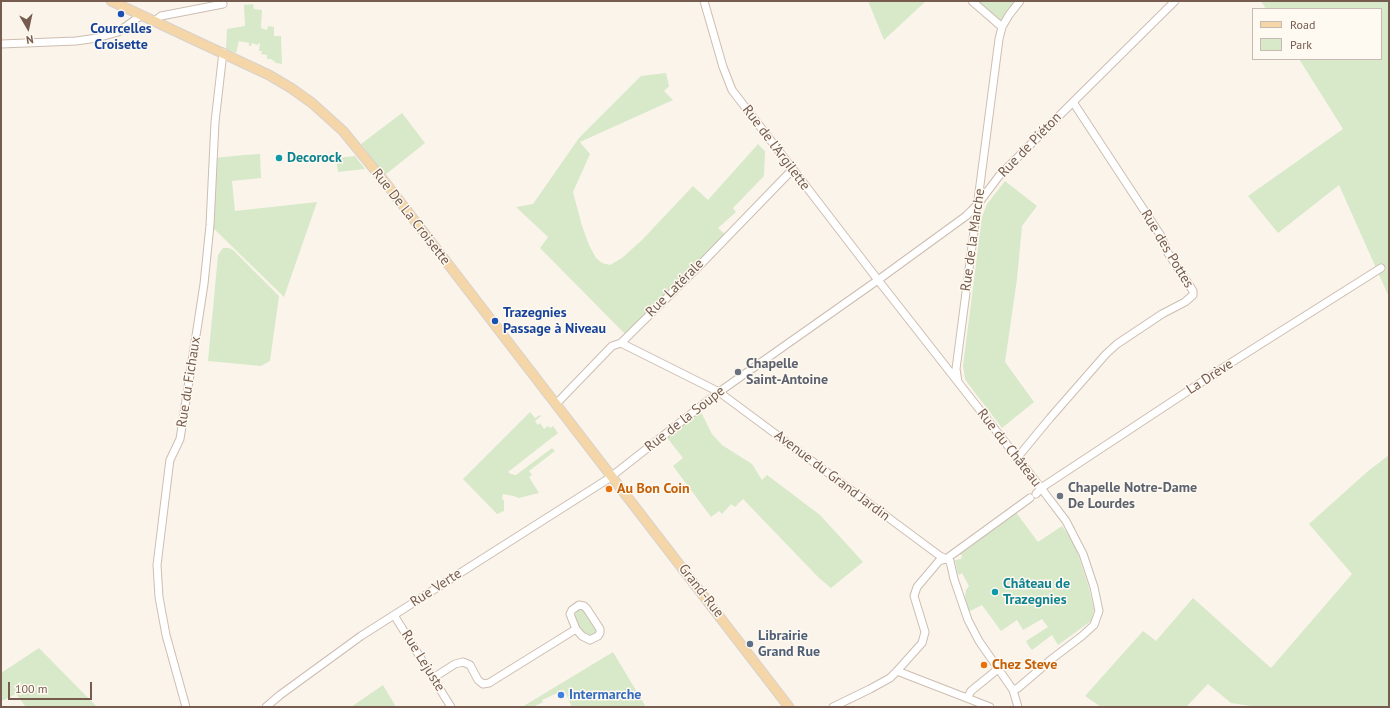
<!DOCTYPE html>
<meta charset="utf-8">
<style>
body{margin:0}
#map{position:relative;width:1390px;height:708px;overflow:hidden;background:#fbf4eb;font-family:"PT Sans",sans-serif}
canvas{display:block}
.frame{position:absolute;inset:0;border:2px solid #755c4f;pointer-events:none}
.legend{position:absolute;left:1252px;top:8px;width:130px;height:52px;box-sizing:border-box;background:#fef9f1;border:1px solid #c7bab0;margin:0;padding:5px 7px;list-style:none;font-size:12px;color:#755c4f}
.legend li{display:flex;align-items:center;gap:8px;height:20px}
.legend b{width:20px;border:1px solid #c7bab0}
.north{position:absolute;left:8px;top:8px;width:40px;height:40px;-webkit-text-stroke:3px #fef9f1;paint-order:stroke;rotate:171deg;font-size:11px;font-weight:700;line-height:16px;text-align:center;color:#755c4f}
.north::after{content:'';display:block;margin:auto;width:14px;height:18px;background:#755c4f;clip-path:polygon(50% 0,100% 100%,50% 72%,0 100%)}
.scale{position:absolute;left:8px;top:682px;width:84px;height:18px;box-sizing:border-box;border:2px solid #755c4f;border-top:0;padding-left:5px;font-size:12px;line-height:14px;white-space:nowrap;color:#755c4f;-webkit-text-stroke:3px #fef9f1;paint-order:stroke}
</style>
<div id="map">
<canvas width="1390" height="708"></canvas>
<div class="frame"></div>
<ul class="legend">
<li><b style="height:5px;background:#f4d6a8"></b>Road</li>
<li><b style="height:11px;background:#d7e9c9"></b>Park</li>
</ul>
<div class="north">N</div>
<div class="scale">100 m</div>
</div>
<script>
const ctx = document.querySelector('canvas').getContext('2d');
ctx.lineJoin = 'round';
function fillPath(path, color) {
  ctx.fillStyle = color;
  ctx.fill(path, 'evenodd');
}
function poly(rows) {
  const path = new Path2D();
  for (const r of rows) {
    path.moveTo(r[0], r[1]);
    for (let i = 2; i < r.length; i += 2) path.lineTo(r[i], r[i + 1]);
  }
  return path;
}
function strokePath(path, color, width, dash) {
  ctx.strokeStyle = color;
  ctx.lineWidth = width;
  ctx.lineCap = dash ? 'butt' : 'round';
  ctx.setLineDash(dash || []);
  ctx.stroke(path);
}
function drawText(font, color, halo, rows, align = 'center') {
  ctx.font = font + ' "PT Sans",sans-serif';
  ctx.lineWidth = 3;
  ctx.setLineDash([]);
  ctx.textBaseline = 'middle';
  ctx.strokeStyle = halo;
  ctx.fillStyle = color;
  for (const [text, x, y, turn = 0] of rows) {
    ctx.save();
    ctx.translate(x, y);
    ctx.rotate((+turn || 0) * Math.PI / 180);
    ctx.textAlign = isNaN(turn) ? turn : align;
    if (halo) ctx.strokeText(text, 0, 0);
    ctx.fillText(text, 0, 0);
    ctx.restore();
  }
}
const green = poly([
 [868,1,926,1,884,40],
 [972,1,1020,1,1002,27],
 [1261,1,1389,1,1389,297,1339,185,1278,233,1248,196,1343,129,1299,59,1381,59,1381,9,1266,9],
 [253,4,254,9,262,10,261,28,267,30,268,26,274,27,274,36,281,36,282,64,276,63,271,59,267,59,267,55,261,54,262,51,259,51,260,43,259,43,258,45,252,43,251,46,249,46,249,43,239,41,236,53,226,49,227,29,245,26,244,5],
 [666,73,669,86,664,91,673,100,580,142,590,154,573,192,582,226,589,245,596,258,602,263,610,265,622,258,641,241,693,186,708,200,758,144,765,151,764,176,733,208,736,212,718,228,727,236,627,336,540,248,548,237,516,207,533,204,579,138,641,76],
 [402,113,425,143,385,175,361,144],
 [260,154,261,178,232,181,235,211,317,202,284,297,210,225,214,158,244,155],
 [355,156,365,169,338,172,336,158],
 [1005,181,1037,206,1022,226,1017,279,1005,362,1034,402,1002,428,969,385,965,379,963,366,982,217,987,204],
 [223,248,229,248,233,250,279,296,270,361,261,366,208,361,218,255],
 [699,408,712,434,722,445,752,464,762,480,767,475,820,515,863,562,831,588,819,578,743,499,735,507,731,504,722,514,719,511,711,517,673,466,683,458,665,435],
 [530,412,535,418,540,415,541,416,535,421,538,425,540,423,544,429,548,426,550,428,553,426,558,433,508,472,511,474,516,475,552,448,555,451,529,471,532,475,529,477,539,493,519,498,513,496,503,494,502,499,504,500,504,511,497,514,463,479],
 [1389,455,1389,707,1257,707,1231,703,1208,684,1186,707,1101,707,1085,696,1143,631,1156,641,1193,598,1271,668,1352,574,1309,524,1367,472],
 [1015,511,1038,542,1062,526,1074,542,1089,588,1094,610,1091,621,1058,645,1052,635,1032,650,1028,645,1026,641,1048,627,1042,619,1023,630,1017,620,1001,631,982,605,968,612,965,597,966,590,969,586,962,573,958,575,955,560,961,559,962,555,956,553],
 [580,609,584,611,597,630,596,634,589,636,584,634,579,628,574,617,577,611],
 [39,648,97,707,26,707,16,694,4,700,1,700,1,673],
 [613,652,646,707,572,707,564,690,542,700,543,702,533,707,522,707],
 [383,685,396,707,351,707]
]);
const minor = poly([
 [704,1,723,67,732,90,878,280,1041,488,1066,521,1083,554,1094,587,1099,611,1094,625,1082,636,1053,658,1018,688,1013,690],
 [972,1,1002,27],
 [156,21,157,19,161,16,223,4],
 [1,44,76,41,97,38,118,32,139,17,140,14],
 [621,343,719,392,940,556,950,561,954,579,968,620,979,641,1013,690,1018,707],
 [958,382,956,369,999,39,1002,27,1009,15,1020,1],
 [556,404,612,346,621,343,700,265,792,170],
 [1017,458,1050,418,1106,354,1117,344,1162,314,1185,302,1193,295,1193,291,1168,253,1161,236,1073,102],
 [1036,494,1041,488,1229,364,1381,268],
 [394,615,451,707],
 [897,671,990,707],
 [433,678,455,664,463,662,470,665,478,680,483,684,489,683,576,629,570,614,572,610,579,605,584,606,587,609,600,629,600,633,598,636,590,640,582,636,576,629],
 [967,698,971,691,998,669],
 [186,707,166,635,159,597,157,565,169,467,170,460,180,439,204,284,210,225,215,122,223,52],
 [266,707,280,695,361,636,608,479,719,392,878,280,966,216,978,204,999,176,1073,102,1175,1],
 [833,707,870,689,890,678,897,671,922,643,925,632,914,596,917,587,939,561,946,559,1030,498]
]);
const major = poly([
 [111,1,269,75,291,88,312,103,343,131,388,186,789,707]
]);
const markers = [
 [121,14,4,"#1a4fb4"],
 [279,158,4,"#0f9aa8"],
 [495,321,4,"#1a4fb4"],
 [738,372,4,"#6b7280"],
 [609,489,4,"#e8710a"],
 [1060,496,4,"#6b7280"],
 [995,592,4,"#0f9aa8"],
 [750,644,4,"#5c6f8a"],
 [984,665,4,"#e8710a"],
 [561,695,4,"#3f7fe0"]
];
const transitNames = [
 ["Courcelles",121,29],
 ["Croisette",121,45],
 ["Trazegnies",503,313,"left"],
 ["Passage à Niveau",503,329,"left"]
];
const streetNames = [
 ["Rue de Piéton",1030,145,-46],
 ["Rue de l'Argilette",776,148,53],
 ["Rue De La Croisette",411,217,52],
 ["Rue de la Marche",973,240,-82],
 ["Rue des Pottes",1167,249,59],
 ["Rue Latérale",675,288,-45],
 ["La Drève",1210,377,-33],
 ["Rue du Fichaux",189,382,-81],
 ["Rue de la Soupe",685,419,-38],
 ["Rue du Château",1009,448,52],
 ["Avenue du Grand Jardin",832,476,37],
 ["Rue Verte",436,588,-33],
 ["Grand-Rue",701,591,52],
 ["Rue Lejuste",423,661,58]
];
const cultureNames = [
 ["Decorock",287,158],
 ["Château de",1003,584],
 ["Trazegnies",1003,600]
];
const worshipNames = [
 ["Chapelle",746,364],
 ["Saint-Antoine",746,380],
 ["Chapelle Notre-Dame",1068,488],
 ["De Lourdes",1068,504]
];
const foodNames = [
 ["Au Bon Coin",617,489],
 ["Chez Steve",992,665]
];
const serviceNames = [
 ["Librairie",758,636],
 ["Grand Rue",758,652]
];
const shopNames = [
 ["Intermarche",569,695]
];
fillPath(green, '#d7e9c9');
strokePath(minor, '#cdbdb1', 9);
strokePath(major, '#d8d1ce', 11);
strokePath(minor, '#fff', 7);
strokePath(major, '#f4d6a8', 9);
for (const [x, y, r, color] of markers) {
  const dot = new Path2D();
  dot.arc(x, y, r, 0, 2 * Math.PI);
  ctx.fillStyle = color;
  ctx.fill(dot);
  strokePath(dot, '#fef9f1', 1.5);
}
drawText('bold 14px', '#164399', '#fef9f1', transitNames);
drawText('14px', '#755c4f', '#fef9f1', streetNames);
drawText('bold 14px', '#0d838f', '#fef9f1', cultureNames, 'left');
drawText('bold 14px', '#5b616d', '#fef9f1', worshipNames, 'left');
drawText('bold 14px', '#c56008', '#fef9f1', foodNames, 'left');
drawText('bold 14px', '#4e5e75', '#fef9f1', serviceNames, 'left');
drawText('bold 14px', '#366cbe', '#fef9f1', shopNames, 'left');
</script>
